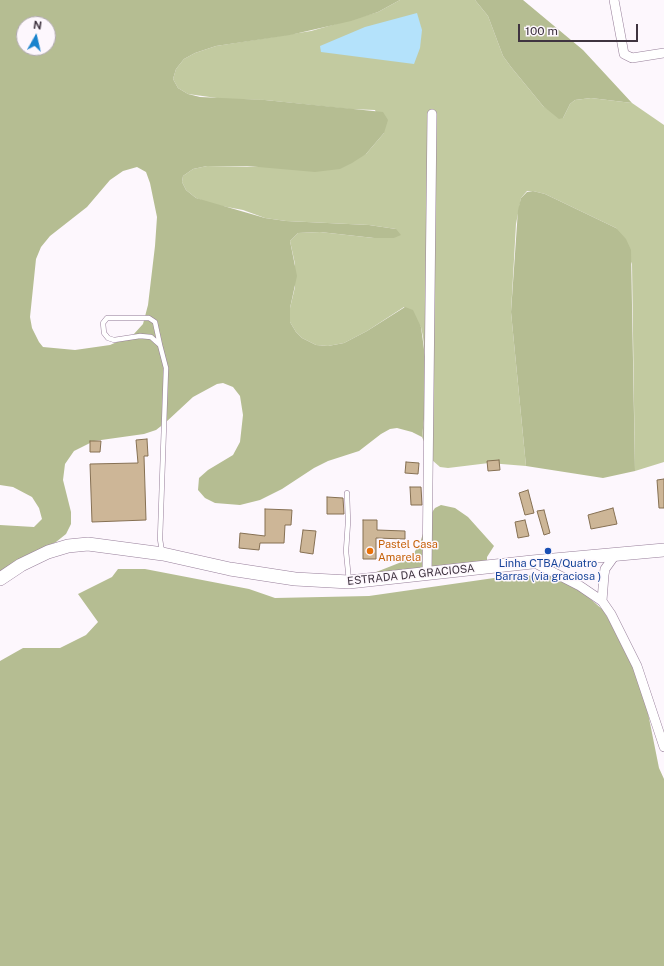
<!DOCTYPE html>
<style>
body{margin:0}
#map{position:relative;width:664px;height:966px;overflow:hidden;background:#fdf7fd;font-family:"Public Sans",sans-serif}
canvas{display:block}
.north{position:absolute;left:16px;top:16px;width:40px;height:40px;box-sizing:border-box;background:#fdf7fd;border:1px solid #b1a9b1;border-radius:50%;rotate:8deg;font-size:11px;font-weight:700;line-height:16px;text-align:center;color:#3f3440}
.north::after{content:'';display:block;margin:auto;width:14px;height:18px;background:#1983cd;clip-path:polygon(50% 0,100% 100%,50% 72%,0 100%)}
.scale{position:absolute;left:518px;top:24px;width:120px;height:18px;box-sizing:border-box;border:2px solid #3f3440;border-top:0;padding-left:5px;font-size:12px;line-height:14px;white-space:nowrap;color:#3f3440;-webkit-text-stroke:3px #fdf7fd;paint-order:stroke}
</style>
<div id="map">
<canvas width="664" height="966"></canvas>
<div class="north">N</div>
<div class="scale">100 m</div>
</div>
<script>
const ctx = document.querySelector('canvas').getContext('2d');
ctx.lineJoin = 'round';
function fillPath(path, color) {
  ctx.fillStyle = color;
  ctx.fill(path, 'evenodd');
}
function poly(rows) {
  const path = new Path2D();
  for (const r of rows) {
    path.moveTo(r[0], r[1]);
    for (let i = 2; i < r.length; i += 2) path.lineTo(r[i], r[i + 1]);
  }
  return path;
}
function strokePath(path, color, width, dash) {
  ctx.strokeStyle = color;
  ctx.lineWidth = width;
  ctx.lineCap = dash ? 'butt' : 'round';
  ctx.setLineDash(dash || []);
  ctx.stroke(path);
}
function drawText(font, color, halo, rows, align = 'center') {
  ctx.font = font + ' "Public Sans",sans-serif';
  ctx.lineWidth = 3;
  ctx.setLineDash([]);
  ctx.textBaseline = 'middle';
  ctx.strokeStyle = halo;
  ctx.fillStyle = color;
  for (const [text, x, y, turn = 0] of rows) {
    ctx.save();
    ctx.translate(x, y);
    ctx.rotate((+turn || 0) * Math.PI / 180);
    ctx.textAlign = isNaN(turn) ? turn : align;
    if (halo) ctx.strokeText(text, 0, 0);
    ctx.fillText(text, 0, 0);
    ctx.restore();
  }
}
const green = poly([
 [400,0,475,0,488,16,503,56,511,67,543,106,563,118,570,104,575,100,591,98,632,103,664,125,664,462,635,471,632,264,616,228,545,194,533,191,527,191,521,198,516,224,511,312,526,466,489,463,448,468,440,467,432,460,422,437,426,401,426,364,423,337,421,327,404,307,367,331,344,343,328,346,316,345,302,338,296,332,290,322,290,308,295,287,295,264,290,241,298,233,320,232,374,238,394,238,396,229,369,225,286,221,265,218,243,210,211,204,196,198,186,190,182,182,183,176,193,169,207,166,271,167,366,154,384,133,375,110,349,109,265,100,224,99,188,94,178,88,173,79,176,69,184,59,195,53,216,46,311,31,378,12]
]);
const forest = poly([
 [0,0,400,0,378,12,351,21,290,35,216,46,195,53,184,59,176,69,173,79,178,88,188,94,200,97,265,100,383,112,388,120,384,133,366,154,352,163,340,169,315,172,247,166,207,166,193,169,183,176,182,182,186,190,196,198,265,218,286,221,369,225,396,229,401,235,394,238,374,238,320,232,298,233,290,241,297,276,290,308,290,322,296,332,302,338,316,345,328,346,344,343,367,331,405,307,413,310,421,327,426,364,426,401,422,437,412,432,397,428,390,429,381,434,359,451,328,461,314,468,282,489,260,500,240,505,215,503,205,498,198,490,199,478,208,470,233,455,240,442,243,415,240,396,233,387,223,383,217,384,193,397,165,423,156,430,144,434,94,441,74,451,65,464,63,480,71,512,71,524,66,534,56,542,0,572,0,525,34,527,42,519,39,508,32,497,13,487,0,485],
 [24,24,48,24,48,48,24,48],
 [137,167,146,172,150,183,157,217,155,246,148,305,143,324,133,335,110,345,75,350,43,347,39,342,32,328,30,317,36,259,41,247,50,236,87,207,110,180,123,171],
 [475,0,523,0,583,50,632,103,591,98,575,100,570,104,563,118,559,119,543,106,511,67,503,56,488,16],
 [533,191,545,194,616,228,626,239,631,250,635,471,603,478,526,466,511,312,518,210,521,198,527,192],
 [441,505,455,508,468,517,494,546,487,557,487,565,491,568,520,570,421,578,361,578,399,563,414,553,420,543,428,518,435,508],
 [118,569,145,569,249,589,275,598,369,596,508,576,548,575,577,587,603,610,625,647,644,693,659,768,664,779,664,966,0,966,0,661,23,648,60,648,86,635,98,622,78,594,112,577]
]);
const water = poly([
 [417,13,422,30,420,48,414,64,321,52,320,46,365,27]
]);
const building = poly([
 [147,439,148,456,144,456,146,520,92,522,90,464,138,463,136,440,147,439],
 [90,441,101,441,100,452,90,452,90,441],
 [499,460,500,470,488,471,487,461,499,460],
 [406,462,419,463,418,474,405,473,406,462],
 [664,479,664,508,659,508,657,480,664,479],
 [410,487,421,487,422,505,411,505,410,487],
 [528,490,534,513,525,515,519,493,528,490],
 [327,497,343,498,344,514,327,514,327,497],
 [613,508,617,524,591,529,588,515,613,508],
 [265,509,292,510,291,525,285,525,284,543,260,543,259,550,239,548,240,533,265,536,265,509],
 [544,510,550,533,544,535,537,511,544,510],
 [363,520,377,520,377,530,405,531,405,539,376,538,376,559,363,559,363,520],
 [525,520,529,536,518,538,515,522,525,520],
 [303,530,316,531,313,554,300,552,303,530]
]);
const lane = poly([
 [160,345,155,322,149,318,107,318,103,323,104,333,108,338,114,340,140,336,151,337,160,345,166,368,160,539,162,552],
 [347,493,348,522,346,551,349,581]
]);
const street = poly([
 [614,0,624,54,632,58,664,53],
 [533,562,580,586,602,601,611,614,637,666,664,747],
 [427,574,432,114],
 [602,601,604,575,605,569,615,555]
]);
const secondary = poly([
 [0,579,21,565,48,552,68,546,88,544,163,554,230,569,295,579,349,582,532,562,664,550]
]);
const markers = [
 [370,551,4,"#e8710a"],
 [548,551,4,"#1a4fb4"]
];
const foodNames = [
 ["Pastel Casa",378,545],
 ["Amarela",378,558]
];
const transitNames = [
 ["Linha CTBA/Quatro",548,564],
 ["Barras (via graciosa )",548,577]
];
const streetNames = [
 ["ESTRADA DA GRACIOSA",411,575,-6]
];
fillPath(green, '#c2caa0');
fillPath(forest, '#b5bd92');
fillPath(water, '#b4e2fb');
fillPath(building, '#cdb697');
strokePath(building, '#867053', 1);
strokePath(lane, '#977f9a', 5.5);
strokePath(street, '#977f9a', 10);
strokePath(secondary, '#977f9a', 14);
strokePath(lane, '#fff', 4.5);
strokePath(street, '#fff', 9);
strokePath(secondary, '#fff', 13);
for (const [x, y, r, color] of markers) {
  const dot = new Path2D();
  dot.arc(x, y, r, 0, 2 * Math.PI);
  ctx.fillStyle = color;
  ctx.fill(dot);
  strokePath(dot, '#fdf7fd', 1.5);
}
drawText('11px', '#c56008', '#fdf7fd', foodNames, 'left');
drawText('11px', '#164399', '#fdf7fd', transitNames);
drawText('11px', '#3f3440', '#fdf7fd', streetNames);
</script>
